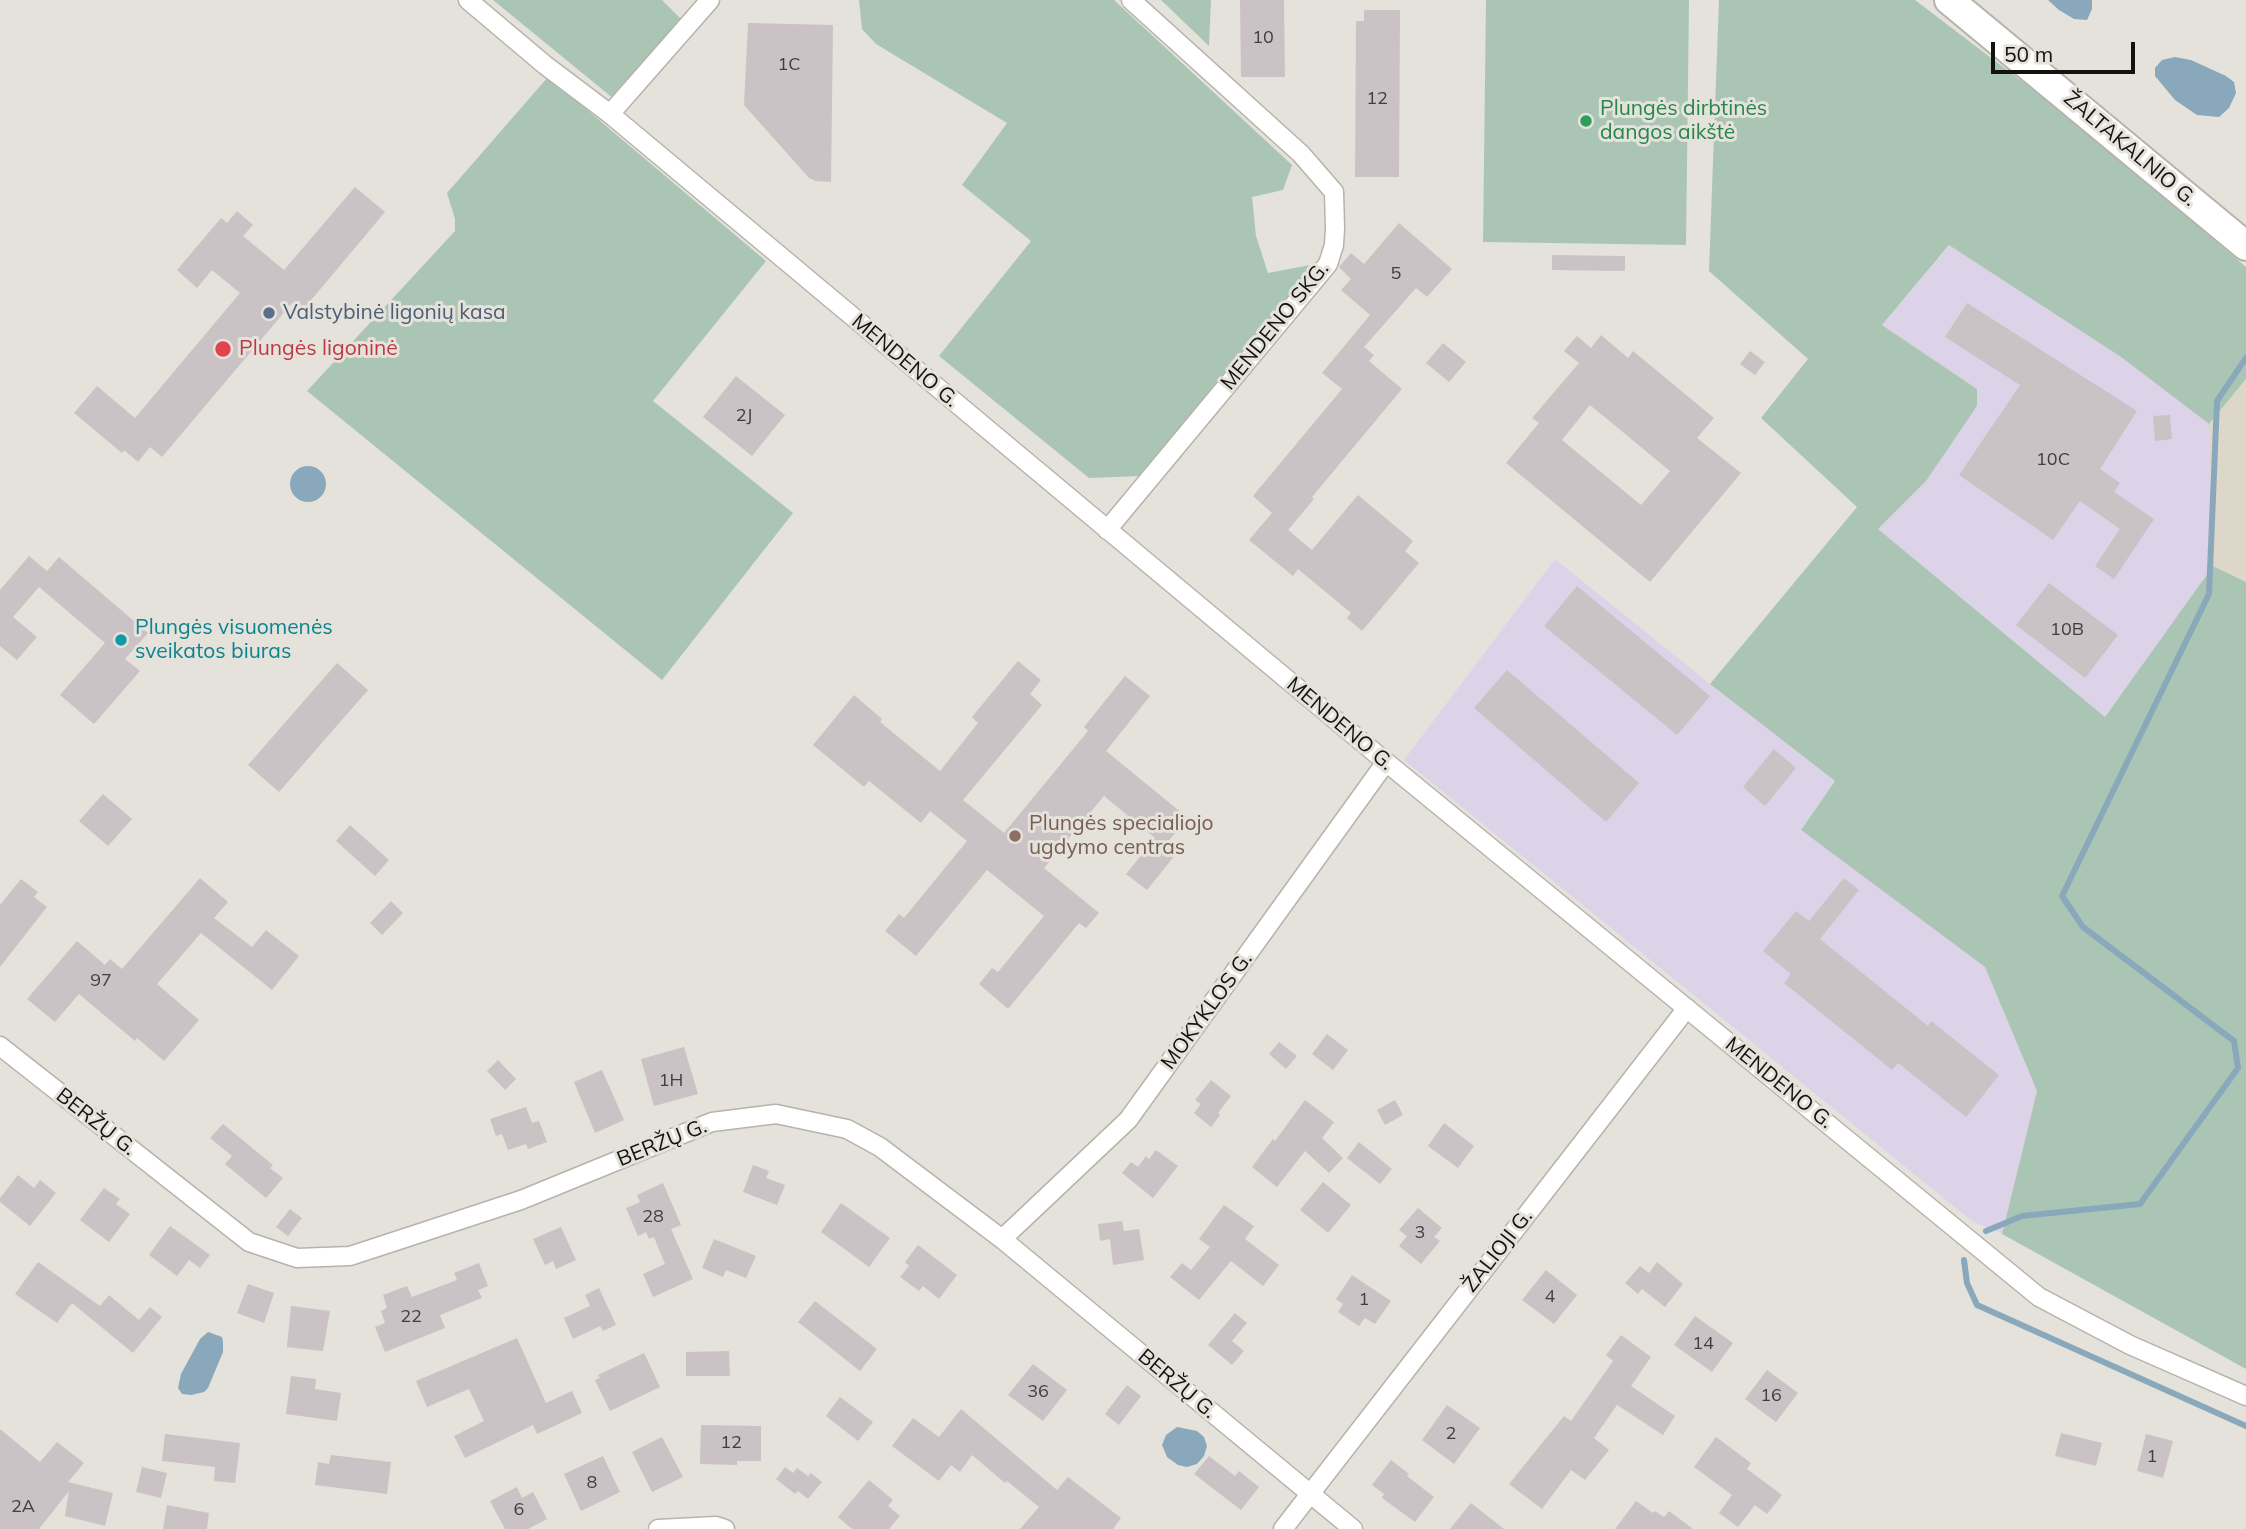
<!DOCTYPE html>
<meta charset="utf-8">
<style>
body{margin:0}
#map{position:relative;width:2246px;height:1529px;overflow:hidden;background:#e4e2da;font-family:Mulish,sans-serif}
canvas{display:block}
.scale{position:absolute;left:1991px;top:42px;width:144px;height:32px;box-sizing:border-box;border:4px solid #13120f;border-top:0;padding-left:9px;font-size:21px;line-height:24px;white-space:nowrap;color:#13120f;-webkit-text-stroke:5px #e4e2da;paint-order:stroke}
</style>
<div id="map">
<canvas width="2246" height="1529"></canvas>
<div class="scale">50 m</div>
</div>
<script>
const ctx = document.querySelector('canvas').getContext('2d');
ctx.lineJoin = 'round';
function fillPath(path, color) {
  ctx.fillStyle = color;
  ctx.fill(path, 'evenodd');
}
function poly(rows) {
  const path = new Path2D();
  for (const r of rows) {
    if (r.length === 3) {
      path.moveTo(r[0] + r[2], r[1]);
      path.arc(r[0], r[1], r[2], 0, 2 * Math.PI);
      continue;
    }
    path.moveTo(r[0], r[1]);
    for (let i = 2; i < r.length; i += 2) path.lineTo(r[i], r[i + 1]);
  }
  return path;
}
function strokePath(path, color, width, dash) {
  ctx.strokeStyle = color;
  ctx.lineWidth = width;
  ctx.lineCap = dash ? 'butt' : 'round';
  ctx.setLineDash(dash || []);
  ctx.stroke(path);
}
function drawText(font, color, halo, rows, align = 'center') {
  ctx.font = font + ' Mulish,sans-serif';
  ctx.lineWidth = 6;
  ctx.setLineDash([]);
  ctx.textBaseline = 'middle';
  ctx.strokeStyle = halo;
  ctx.fillStyle = color;
  for (const [text, x, y, turn = 0] of rows) {
    ctx.save();
    ctx.translate(x, y);
    ctx.rotate((+turn || 0) * Math.PI / 180);
    ctx.textAlign = isNaN(turn) ? turn : align;
    if (halo) ctx.strokeText(text, 0, 0);
    ctx.fillText(text, 0, 0);
    ctx.restore();
  }
}
const built = poly([
 [2246,379,2246,582,2213,566,2209,424]
]);
const industrial = poly([
 [1950,245,2121,357,2209,424,2213,566,2105,717,1878,529,1926,481,1977,389,1882,325],
 [1555,559,1710,684,1835,781,1801,830,1985,966,2037,1091,2002,1234,1972,1221,1404,760]
]);
const green = poly([
 [493,0,662,0,683,21,614,99],
 [859,0,1114,0,1292,165,1283,190,1252,197,1256,236,1268,273,1310,265,1311,274,1142,476,1089,478,939,356,1031,241,962,185,1007,123,876,44,862,29],
 [1161,0,1211,0,1209,46],
 [1486,0,1689,0,1686,245,1483,242],
 [1719,0,1915,0,2074,121,2246,267,2246,379,2209,424,2121,357,1949,245,1882,325,1977,389,1977,406,1926,481,1878,529,2105,717,2213,566,2246,582,2246,1369,2002,1234,2037,1091,1985,967,1801,830,1835,781,1710,684,1857,507,1761,418,1808,359,1709,271],
 [548,77,766,261,653,401,793,513,662,680,307,391,455,231,455,219,447,193]
]);
const water = poly([
 [2048,0,2092,0,2092,9,2087,20,2074,19,2059,10],
 [2175,57,2191,60,2226,76,2234,82,2236,93,2229,108,2219,117,2197,115,2175,100,2155,76,2155,68,2162,60],
 [308,484,18],
 [208,1332,222,1337,223,1342,223,1352,208,1388,204,1392,191,1395,182,1394,178,1388,181,1374,200,1339],
 [1177,1427,1197,1431,1204,1437,1207,1446,1204,1456,1197,1464,1187,1467,1178,1465,1167,1457,1162,1445,1166,1435]
]);
const stream = poly([
 [1986,1231,2022,1216,2140,1204,2238,1068,2234,1041,2083,927,2062,896,2209,594,2217,401,2246,358],
 [1964,1260,1967,1283,1977,1305,2246,1426]
]);
const building = poly([
 [1240,0,1284,0,1285,77,1241,77],
 [1364,10,1400,10,1399,177,1355,177,1356,21,1364,21],
 [748,23,833,25,831,182,816,181,809,178,744,105],
 [355,187,385,212,302,311,292,303,162,457,150,447,138,462,124,450,122,453,74,413,97,386,135,418,240,293,212,270,197,288,177,270,221,218,227,223,237,211,253,225,243,236,284,270],
 [1399,223,1452,269,1427,297,1416,288,1364,347,1374,355,1369,361,1402,389,1312,497,1314,499,1288,530,1312,550,1358,495,1413,541,1405,551,1419,563,1362,631,1347,618,1351,613,1298,569,1293,576,1249,540,1272,513,1253,496,1342,389,1322,373,1370,315,1341,290,1351,279,1339,267,1351,253,1364,264],
 [1552,255,1625,256,1625,271,1552,270],
 [1967,303,2137,411,2100,469,2120,483,2114,492,2154,519,2114,579,2095,566,2120,529,2080,501,2053,540,1959,475,2020,385,1945,337],
 [1601,335,1628,358,1633,351,1714,418,1697,438,1741,473,1650,582,1506,463,1539,423,1532,418,1579,363,1564,351,1577,336,1591,348],
 [1590,405,1670,471,1641,505,1562,440],
 [1443,343,1466,362,1449,382,1426,363],
 [1750,351,1765,362,1755,375,1740,364],
 [736,376,785,415,752,456,703,417],
 [2170,415,2172,439,2155,441,2153,416],
 [29,556,47,571,59,557,148,633,125,659,140,671,94,724,60,695,105,643,39,587,13,617,37,637,17,660,0,646,0,590],
 [2049,583,2118,635,2085,678,2016,625],
 [1577,586,1710,696,1677,735,1544,626],
 [1018,661,1041,680,1030,694,1042,705,963,800,1004,833,1088,731,1084,727,1125,676,1150,696,1106,751,1188,818,1165,845,1176,854,1147,890,1126,874,1155,838,1104,796,1044,868,1099,913,1086,928,1079,923,1008,1009,979,984,992,968,998,972,1044,916,987,870,916,956,885,931,899,914,904,918,967,841,930,811,921,823,869,781,864,787,813,745,854,695,882,719,880,722,940,771,978,723,972,717],
 [337,663,368,690,279,792,248,765],
 [1507,670,1639,783,1606,822,1474,708],
 [1774,749,1796,768,1765,806,1743,787],
 [103,794,132,819,108,846,79,821],
 [350,825,389,860,375,876,336,841],
 [200,878,228,902,214,918,252,947,266,930,299,956,272,990,201,933,157,984,199,1020,164,1061,137,1038,135,1041,79,994,55,1022,27,999,77,941,105,965,110,959,122,969],
 [1844,878,1859,890,1820,939,1928,1026,1931,1021,1999,1075,1966,1117,1898,1063,1892,1070,1784,983,1791,974,1763,951,1796,911,1809,921],
 [21,879,38,892,34,897,47,907,0,967,0,905],
 [391,901,403,913,382,935,370,923],
 [1327,1034,1348,1050,1333,1070,1312,1054],
 [1279,1042,1297,1056,1286,1069,1269,1054],
 [684,1047,698,1094,654,1106,641,1059],
 [498,1060,516,1079,505,1090,487,1071],
 [602,1070,624,1120,595,1133,574,1082],
 [1211,1080,1231,1096,1218,1113,1220,1115,1211,1127,1194,1113,1201,1104,1195,1100],
 [1305,1100,1334,1122,1322,1138,1343,1158,1329,1173,1305,1151,1277,1187,1252,1167,1273,1139,1275,1141],
 [1395,1100,1403,1115,1385,1125,1377,1110],
 [526,1107,532,1123,539,1121,547,1142,528,1149,526,1144,508,1150,502,1134,496,1136,490,1119],
 [1444,1123,1474,1146,1458,1168,1428,1146],
 [223,1124,273,1165,270,1168,283,1178,266,1198,225,1164,232,1156,210,1138],
 [1359,1142,1392,1169,1380,1184,1347,1158],
 [1156,1150,1178,1166,1153,1198,1122,1173,1131,1162,1138,1167,1146,1156,1149,1159],
 [753,1165,769,1171,766,1178,785,1185,777,1205,743,1192],
 [18,1175,34,1188,40,1180,56,1193,30,1226,0,1202,0,1198],
 [1323,1182,1351,1205,1328,1233,1300,1210],
 [663,1183,681,1225,671,1229,693,1279,653,1297,643,1274,665,1264,654,1237,649,1239,646,1232,638,1236,626,1208,640,1202,637,1195],
 [104,1188,120,1199,116,1204,130,1214,109,1242,80,1220],
 [841,1203,890,1238,869,1267,821,1232],
 [1224,1205,1254,1226,1245,1239,1279,1265,1263,1286,1231,1261,1199,1300,1170,1277,1182,1263,1191,1270,1210,1247,1199,1239],
 [1418,1208,1442,1228,1434,1237,1440,1241,1421,1264,1399,1246,1407,1236,1399,1230],
 [290,1209,302,1218,288,1236,276,1227],
 [1122,1221,1124,1231,1139,1229,1144,1260,1113,1265,1110,1239,1100,1241,1098,1224],
 [170,1226,210,1255,200,1268,189,1260,177,1276,149,1255],
 [561,1227,576,1260,556,1269,553,1261,545,1265,533,1239],
 [714,1239,756,1256,746,1278,726,1270,723,1277,702,1268],
 [918,1245,957,1275,939,1299,923,1286,919,1291,900,1277,909,1266,905,1262],
 [38,1262,100,1306,109,1295,139,1320,150,1307,162,1317,133,1353,72,1303,57,1323,15,1294],
 [1657,1262,1683,1284,1665,1307,1642,1289,1638,1294,1625,1283,1640,1266,1649,1273],
 [479,1263,488,1286,478,1290,482,1298,440,1315,445,1328,385,1352,375,1327,385,1323,381,1311,387,1308,383,1295,407,1286,412,1297,457,1280,454,1273],
 [1546,1270,1577,1295,1554,1324,1522,1300],
 [1352,1275,1391,1301,1375,1324,1365,1318,1359,1326,1338,1312,1343,1304,1336,1299],
 [248,1284,274,1293,264,1323,237,1313],
 [599,1288,616,1325,603,1331,600,1326,573,1339,564,1318,590,1306,585,1295],
 [815,1301,877,1349,860,1371,798,1322],
 [291,1306,330,1311,323,1351,287,1347],
 [1235,1313,1247,1323,1232,1341,1244,1351,1232,1365,1208,1345],
 [1695,1316,1733,1343,1712,1372,1674,1345],
 [1621,1335,1651,1357,1631,1386,1675,1416,1663,1435,1617,1405,1594,1438,1609,1450,1585,1480,1571,1470,1542,1509,1509,1484,1564,1416,1571,1421,1613,1361,1606,1355],
 [517,1338,546,1403,572,1391,582,1413,537,1434,533,1425,465,1458,454,1436,484,1421,469,1389,427,1407,416,1381],
 [729,1351,730,1376,686,1376,686,1352],
 [644,1353,660,1387,610,1411,595,1380,600,1378,598,1375],
 [1033,1364,1067,1390,1043,1421,1008,1395],
 [1767,1370,1798,1393,1776,1422,1745,1399],
 [291,1376,316,1379,315,1389,341,1393,337,1421,286,1414],
 [1127,1385,1141,1396,1119,1425,1105,1414],
 [840,1397,873,1422,858,1441,826,1416],
 [1447,1405,1480,1428,1454,1464,1422,1440],
 [961,1409,1057,1490,1068,1477,1121,1518,1113,1529,1020,1529,1039,1507,1007,1481,1005,1483,972,1455,960,1472,951,1465,939,1481,892,1446,913,1418,939,1437],
 [701,1425,761,1426,761,1461,737,1461,737,1465,700,1464],
 [0,1429,40,1462,57,1442,84,1463,68,1482,113,1493,105,1526,65,1516,69,1491,39,1529,0,1529],
 [2061,1433,2102,1443,2096,1466,2055,1456],
 [165,1434,240,1443,235,1483,214,1481,215,1467,162,1461],
 [2146,1434,2173,1441,2163,1478,2137,1471],
 [662,1437,683,1477,652,1492,632,1452],
 [1716,1437,1751,1463,1747,1469,1782,1495,1767,1514,1755,1505,1738,1527,1719,1513,1732,1495,1694,1467],
 [331,1455,391,1462,387,1494,315,1485,318,1462,329,1464],
 [603,1456,620,1492,581,1511,564,1474],
 [1209,1456,1235,1476,1239,1471,1259,1487,1241,1510,1194,1474],
 [1391,1460,1409,1474,1407,1476,1434,1497,1415,1522,1382,1498,1384,1494,1372,1485],
 [142,1467,167,1473,161,1498,136,1492],
 [785,1467,793,1473,797,1468,808,1476,811,1473,822,1482,808,1499,798,1491,795,1494,776,1479],
 [869,1480,893,1500,888,1506,900,1516,889,1529,852,1529,838,1517],
 [517,1487,522,1498,533,1492,547,1519,528,1529,505,1529,490,1501],
 [1636,1501,1653,1513,1655,1511,1664,1517,1669,1511,1693,1529,1615,1529],
 [1471,1503,1504,1529,1450,1529],
 [167,1505,209,1513,207,1529,163,1529]
]);
const street = poly([
 [468,0,545,65,610,114,1386,762,2039,1297,2130,1345,2246,1396],
 [610,114,710,0],
 [1107,530,1328,264,1334,245,1335,228,1334,192,1301,154,1131,0],
 [0,1046,249,1242,297,1258,350,1256,521,1200,712,1122,776,1114,847,1129,880,1147,1002,1239,1353,1529],
 [1002,1239,1128,1120,1386,762],
 [658,1529,716,1526,725,1529],
 [1283,1529,1687,1008]
]);
const primary = poly([
 [1949,0,2246,246]
]);
const markers = [
 [1586,121,7,"#2e9e5b"],
 [269,313,7,"#5c6f8a"],
 [223,349,9,"#e0444e"],
 [121,640,7,"#0f9aa8"],
 [1015,836,7,"#8d6e63"]
];
const numberNames = [
 ["10",1263,38],
 ["1C",789,65],
 ["12",1377,99],
 ["5",1396,274],
 ["2J",744,416],
 ["10C",2053,460],
 ["10B",2067,630],
 ["97",101,981],
 ["1H",671,1081],
 ["28",653,1217],
 ["3",1420,1233],
 ["4",1550,1297],
 ["1",1364,1300],
 ["22",411,1317],
 ["14",1703,1344],
 ["36",1038,1392],
 ["16",1771,1396],
 ["2",1451,1434],
 ["12",731,1443],
 ["1",2152,1457],
 ["8",592,1483],
 ["2A",23,1507],
 ["6",519,1510]
];
const leisureNames = [
 ["Plungės dirbtinės",1600,109],
 ["dangos aikštė",1600,133]
];
const streetNames = [
 ["ŽALTAKALNIO G.",2130,149,40],
 ["MENDENO SKG.",1275,326,-51],
 ["MENDENO G.",905,361,40],
 ["MENDENO G.",1340,724,40],
 ["MOKYKLOS G.",1207,1011,-54],
 ["MENDENO G.",1779,1083,39],
 ["BERŽŲ G.",96,1122,38],
 ["BERŽŲ G.",662,1143,-22],
 ["ŽALIOJI G.",1498,1251,-52],
 ["BERŽŲ G.",1177,1384,40]
];
const serviceNames = [
 ["Valstybinė ligonių kasa",283,313]
];
const healthNames = [
 ["Plungės ligoninė",239,349]
];
const cultureNames = [
 ["Plungės visuomenės",135,628],
 ["sveikatos biuras",135,652]
];
const educationNames = [
 ["Plungės specialiojo",1029,824],
 ["ugdymo centras",1029,848]
];
fillPath(built, '#ddd7c9');
fillPath(industrial, '#ddd3e8');
fillPath(green, '#abc5b5');
fillPath(water, '#8aa8bb');
strokePath(stream, '#8aa8bb', 6);
fillPath(building, '#cac2c5');
strokePath(street, '#b6b3ac', 21);
strokePath(primary, '#b6b3ac', 32);
strokePath(street, '#fff', 18);
strokePath(primary, '#fff', 28);
for (const [x, y, r, color] of markers) {
  const dot = new Path2D();
  dot.arc(x, y, r, 0, 2 * Math.PI);
  ctx.fillStyle = color;
  ctx.fill(dot);
  strokePath(dot, '#e4e2da', 2.5);
}
drawText('18px', '#413e3c', null, numberNames);
drawText('21px', '#27864d', '#e4e2da', leisureNames, 'left');
drawText('21px', '#13120f', '#e4e2da', streetNames);
drawText('21px', '#4e5e75', '#e4e2da', serviceNames, 'left');
drawText('21px', '#be3a42', '#e4e2da', healthNames, 'left');
drawText('21px', '#0d838f', '#e4e2da', cultureNames, 'left');
drawText('21px', '#785e54', '#e4e2da', educationNames, 'left');
</script>
